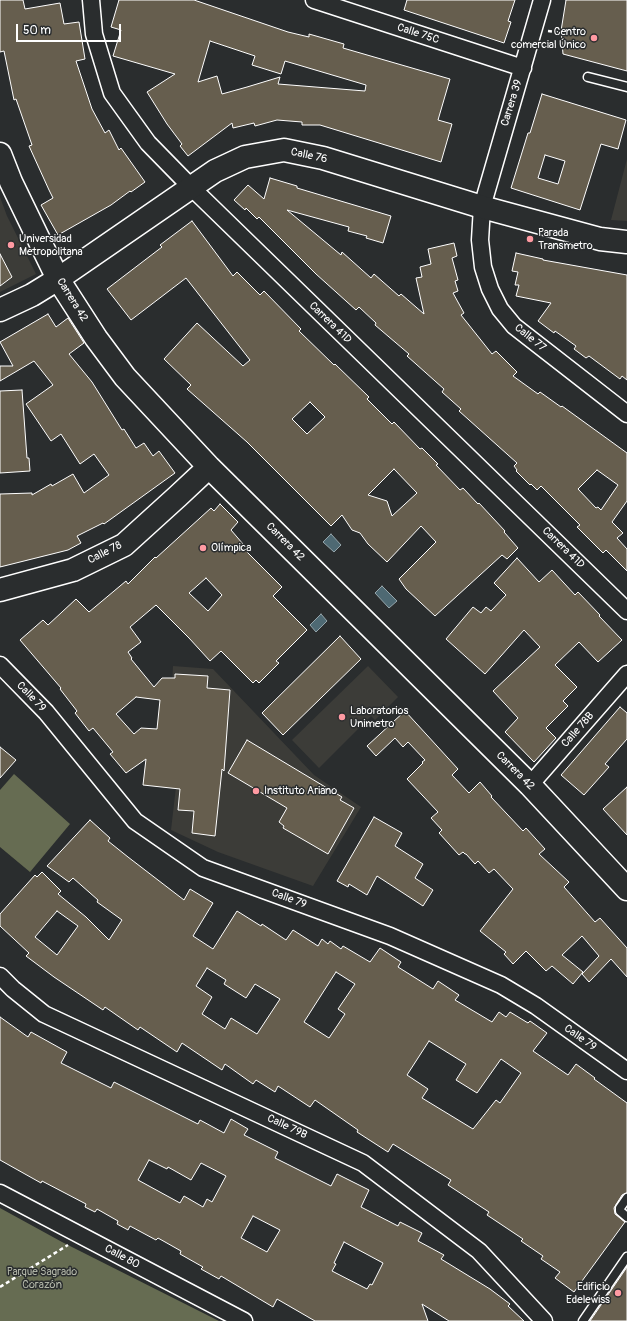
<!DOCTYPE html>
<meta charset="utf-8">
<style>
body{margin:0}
#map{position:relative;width:627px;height:1321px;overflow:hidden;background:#2a2d2e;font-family:Pangolin,sans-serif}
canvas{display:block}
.scale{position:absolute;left:16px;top:24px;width:105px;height:18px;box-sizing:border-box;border:2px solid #fff;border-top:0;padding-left:5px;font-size:12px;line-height:14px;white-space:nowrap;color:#fff;-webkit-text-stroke:3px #2a2d2e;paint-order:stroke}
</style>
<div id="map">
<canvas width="627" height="1321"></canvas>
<div class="scale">50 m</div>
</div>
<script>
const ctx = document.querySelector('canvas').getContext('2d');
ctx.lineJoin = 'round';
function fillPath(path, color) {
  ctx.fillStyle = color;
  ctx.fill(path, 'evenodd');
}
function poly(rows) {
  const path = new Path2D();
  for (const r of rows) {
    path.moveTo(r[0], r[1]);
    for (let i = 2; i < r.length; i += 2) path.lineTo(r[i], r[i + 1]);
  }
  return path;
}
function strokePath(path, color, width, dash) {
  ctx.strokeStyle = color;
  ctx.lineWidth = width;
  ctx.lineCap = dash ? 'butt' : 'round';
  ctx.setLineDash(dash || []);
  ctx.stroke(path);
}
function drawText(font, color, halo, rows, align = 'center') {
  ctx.font = font + ' Pangolin,sans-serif';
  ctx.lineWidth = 3;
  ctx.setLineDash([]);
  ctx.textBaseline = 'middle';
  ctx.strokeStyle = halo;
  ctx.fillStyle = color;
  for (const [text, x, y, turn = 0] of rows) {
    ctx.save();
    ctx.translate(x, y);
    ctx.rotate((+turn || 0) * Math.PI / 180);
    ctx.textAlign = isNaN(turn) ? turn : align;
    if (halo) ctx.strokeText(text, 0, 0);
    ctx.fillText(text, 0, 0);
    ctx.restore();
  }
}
const built = poly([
 [627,159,627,221,611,220],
 [0,197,7,216,36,274,0,292],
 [173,666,213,669,314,775,361,807,313,886,218,852,171,830,185,709,171,708],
 [368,666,398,697,375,720,371,716,319,768,292,740]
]);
const green = poly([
 [14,774,70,824,30,872,0,847,0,790],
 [0,1208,62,1242,219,1321,0,1321]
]);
const water = poly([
 [331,534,341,545,334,552,323,542,331,534],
 [382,586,397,601,389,608,375,593,382,586],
 [321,614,327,621,316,632,310,625,321,614]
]);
const building = poly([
 [0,0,23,0,25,9,60,3,64,24,79,22,85,59,76,61,92,109,105,133,109,130,119,150,121,148,145,182,131,192,130,191,111,205,58,235,41,205,53,198,49,190,29,146,32,145,16,99,14,100,4,51,0,52,0,0],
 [119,0,194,0,288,32,309,37,309,34,344,44,343,48,450,79,438,120,452,124,441,162,320,125,302,125,302,122,277,120,255,126,254,123,233,128,232,123,188,156,180,146,182,144,167,124,147,92,175,74,113,56,121,30,111,27,119,0],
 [210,41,255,56,252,65,281,74,285,61,366,85,365,91,278,84,280,77,247,87,222,94,217,76,198,82,210,41],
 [407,0,515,0,508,21,511,22,504,43,404,10,407,0],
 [566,0,627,0,627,71,563,54,561,31,566,0],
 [542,94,626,120,618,149,601,144,580,210,511,188,528,133,530,133,542,94],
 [545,155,565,161,558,184,538,178,545,155],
 [270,178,297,186,297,188,391,216,383,243,366,238,367,236,348,231,349,227,287,210,341,255,342,252,371,278,374,274,399,296,401,294,424,314,416,278,422,277,420,267,431,264,428,249,454,243,457,256,452,258,458,280,455,281,458,291,453,293,464,313,461,315,492,354,496,351,517,372,513,376,538,394,540,392,561,407,562,406,627,453,627,501,612,522,623,533,617,538,627,549,627,571,606,550,603,553,577,527,580,525,541,486,537,490,531,484,530,485,516,471,517,470,514,466,517,463,459,411,461,409,442,392,444,389,407,356,409,354,375,325,376,323,359,307,356,310,316,274,259,217,257,219,246,208,245,210,234,200,248,185,264,199,270,178],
 [597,470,618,485,601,510,598,507,596,508,578,489,597,470],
 [192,221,233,276,237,272,260,295,264,291,301,329,299,331,334,365,335,364,369,397,367,399,392,424,394,422,420,449,422,448,438,464,436,465,460,490,463,488,478,504,479,503,505,531,504,532,518,548,507,559,502,555,435,616,406,589,399,579,436,542,421,526,387,562,368,544,360,533,352,530,342,515,331,526,247,442,187,389,191,385,164,359,197,323,243,366,250,360,186,278,131,320,107,289,162,247,160,245,192,221],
 [310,402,325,417,307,434,292,419,310,402],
 [394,469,417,493,392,516,387,501,368,495,394,469],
 [516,253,543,259,543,260,627,275,627,380,622,376,620,379,589,356,586,358,574,349,576,346,555,331,554,333,538,321,551,303,516,296,519,285,515,285,518,272,512,271,516,253],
 [0,254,12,277,0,286,0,254],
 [48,314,56,327,68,318,84,343,69,354,92,382,122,430,124,429,136,448,144,443,153,456,159,451,175,473,104,524,103,523,77,536,81,543,68,550,0,567,0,494,32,493,32,495,51,484,52,486,73,474,84,493,109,475,94,454,80,464,61,434,51,441,26,404,53,385,34,361,0,381,0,366,13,366,0,342,48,314],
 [22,390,27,458,29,458,30,471,0,473,0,391,22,390],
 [220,504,238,522,231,530,243,544,241,546,282,587,273,596,307,630,276,661,279,663,259,683,256,680,253,683,221,651,210,661,189,638,156,605,130,627,141,642,128,652,132,658,131,659,154,687,162,678,175,678,175,674,208,676,207,688,230,690,224,771,222,769,215,836,192,833,194,811,178,810,180,789,143,785,146,759,126,773,110,754,113,752,93,728,89,731,75,713,77,711,60,689,61,688,20,640,43,620,48,625,76,599,89,612,126,581,128,584,155,557,156,558,211,508,214,511,220,504],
 [206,578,222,595,208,611,189,593,206,578],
 [136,697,160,700,157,729,141,728,134,734,116,714,136,697],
 [517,558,539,582,552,570,575,595,578,592,600,615,599,616,622,640,598,662,579,642,555,665,577,687,563,701,568,706,546,728,556,738,534,762,505,732,518,718,493,691,540,647,524,630,485,674,446,639,473,607,481,613,486,607,491,611,506,595,494,583,517,558],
 [340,636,361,659,283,735,262,713,340,636],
 [620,707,627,713,627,739,605,764,609,767,584,795,561,775,620,707],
 [405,711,458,769,452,775,469,793,480,782,492,796,491,797,523,831,526,828,545,849,539,854,569,882,564,887,595,922,600,918,627,948,627,977,611,959,589,982,582,974,599,956,582,936,562,955,583,972,573,984,552,966,546,971,526,951,513,964,504,954,506,952,480,931,513,889,494,869,489,873,478,861,475,864,466,854,465,854,463,852,459,855,439,833,442,830,431,818,438,812,407,779,423,763,422,762,425,760,408,742,403,747,395,738,376,756,367,746,405,711],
 [247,740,342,797,340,800,354,808,328,854,283,828,284,826,279,822,287,808,228,773,247,740],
 [0,747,16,760,0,778,0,747],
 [627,787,627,835,603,809,627,787],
 [374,817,402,833,395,846,423,864,415,878,433,890,423,906,377,876,367,895,349,884,348,887,337,881,374,817],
 [90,820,110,838,108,841,128,857,184,900,190,889,213,903,193,936,213,949,237,911,261,926,262,924,286,940,293,930,318,946,322,939,328,944,330,941,341,949,343,946,370,962,380,948,401,962,398,967,433,989,438,981,459,995,455,1000,492,1022,499,1012,506,1017,510,1012,528,1023,530,1021,547,1033,533,1051,568,1075,576,1064,595,1078,594,1079,627,1103,627,1193,622,1195,614,1208,615,1214,625,1222,574,1292,555,1278,560,1272,541,1259,543,1256,521,1241,523,1239,487,1215,489,1212,448,1185,451,1180,393,1144,388,1152,357,1132,358,1130,315,1100,310,1107,278,1086,275,1092,256,1080,253,1084,225,1064,222,1070,182,1043,177,1052,140,1027,138,1030,105,1007,103,1010,54,977,26,956,29,953,0,926,0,914,35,875,37,877,42,872,61,891,58,894,86,917,109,940,122,920,97,902,98,900,73,878,69,882,47,866,90,820],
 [57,911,78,926,57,955,35,937,57,911],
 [207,968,226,980,224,984,246,998,255,984,280,999,257,1034,231,1018,225,1029,202,1014,212,997,196,986,207,968],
 [336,972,355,984,338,1009,345,1014,329,1038,304,1022,336,972],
 [429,1041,466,1064,456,1080,477,1093,501,1059,521,1073,500,1103,496,1100,473,1129,422,1098,428,1089,407,1075,429,1041],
 [0,1017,28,1037,31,1032,67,1052,61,1063,111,1088,114,1082,198,1124,200,1120,224,1133,231,1119,248,1129,244,1135,278,1152,275,1158,331,1186,337,1174,369,1190,361,1207,398,1226,400,1222,422,1233,418,1241,444,1255,441,1259,490,1289,510,1304,508,1306,524,1321,449,1321,422,1304,428,1321,315,1321,277,1299,273,1307,221,1276,219,1279,201,1269,203,1267,180,1254,181,1251,158,1238,156,1240,130,1226,128,1230,117,1224,118,1221,97,1209,95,1212,85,1207,86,1204,42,1181,41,1183,0,1160,0,1017],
 [149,1160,167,1169,168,1167,191,1180,201,1163,226,1176,212,1202,207,1199,203,1207,184,1196,180,1203,138,1180,149,1160],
 [253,1216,280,1230,267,1252,241,1238,253,1216],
 [344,1242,383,1263,372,1285,370,1284,367,1289,332,1271,336,1264,334,1263,344,1242],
 [627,1267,627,1321,590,1321,625,1270,627,1267]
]);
const path = poly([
 [548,31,562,33],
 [0,1287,68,1245]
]);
const lane = poly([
 [588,77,627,87],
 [627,1198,620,1208,620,1211,627,1217],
 [583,1321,627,1257]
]);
const street = poly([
 [91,0,94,34,112,93,148,143,192,188,627,611],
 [314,0,523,68],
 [542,0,482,207,480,240,483,267,490,289,500,309,514,326,627,414],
 [0,665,46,712,135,821,203,868,390,936,501,985,536,1006,627,1071],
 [530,785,627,674],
 [0,976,13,989,44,1014,363,1163,479,1251,544,1321],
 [0,1193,244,1321]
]);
const secondary = poly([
 [0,154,11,182,58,279,96,338,125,377,209,467,530,785,627,889],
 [0,310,32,295,58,279,215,171,245,157,284,150,323,158,482,207,600,239,627,242],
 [0,590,73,570,124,545,178,496,209,467]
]);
const markers = [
 [594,38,4,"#ff9aa2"],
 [530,239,4,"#ff9aa2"],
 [11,245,4,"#ff9aa2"],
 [203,548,4,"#ff9aa2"],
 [342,717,4,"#ff9aa2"],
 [256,791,4,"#ff9aa2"],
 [618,1293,4,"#ff9aa2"]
];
const poiNames = [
 ["Centro",586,32,"right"],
 ["comercial Único",586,45,"right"],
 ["Parada",538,233],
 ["Transmetro",538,246],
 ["Universidad",19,239],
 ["Metropolitana",19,252],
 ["Olímpica",211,548],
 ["Laboratorios",350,711],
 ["Unimetro",350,724],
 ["Instituto Ariano",264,791],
 ["Edificio",610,1287,"right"],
 ["Edelewiss",610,1300,"right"]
];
const streetNames = [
 ["Calle 75C",418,34,18],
 ["Carrera 39",512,103,-73],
 ["Calle 76",309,156,12],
 ["Carrera 42",72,300,58],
 ["Carrera 41D",330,323,44],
 ["Calle 77",530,338,39],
 ["Carrera 42",285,542,45],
 ["Carrera 41D",563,548,44],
 ["Calle 78",105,553,-27],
 ["Calle 79",31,697,46],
 ["Calle 78B",578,730,-49],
 ["Carrera 42",515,771,45],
 ["Calle 79",289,899,20],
 ["Calle 79",580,1038,35],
 ["Calle 79B",287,1127,25],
 ["Calle 80",122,1257,28]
];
const parkNames = [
 ["Parque Sagrado",42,1272],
 ["Corazón",42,1285]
];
fillPath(built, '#3c3c38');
fillPath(green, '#666c52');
fillPath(water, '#4e6973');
strokePath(water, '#95a5ab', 1);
fillPath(building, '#665e4e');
strokePath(building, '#fff', 1);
strokePath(lane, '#fff', 11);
strokePath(street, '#fff', 19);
strokePath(secondary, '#fff', 25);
strokePath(path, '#fff', 2.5, [4, 3]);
strokePath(lane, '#2a2d2e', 8);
strokePath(street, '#2a2d2e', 16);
strokePath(secondary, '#2a2d2e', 22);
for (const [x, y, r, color] of markers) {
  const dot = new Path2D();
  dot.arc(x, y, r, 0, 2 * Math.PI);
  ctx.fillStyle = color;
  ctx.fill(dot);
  strokePath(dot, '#2a2d2e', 1.5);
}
drawText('11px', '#fff', '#2a2d2e', poiNames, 'left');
drawText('11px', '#fff', '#2a2d2e', streetNames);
drawText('11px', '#b2b6a8', '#2a2d2e', parkNames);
</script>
